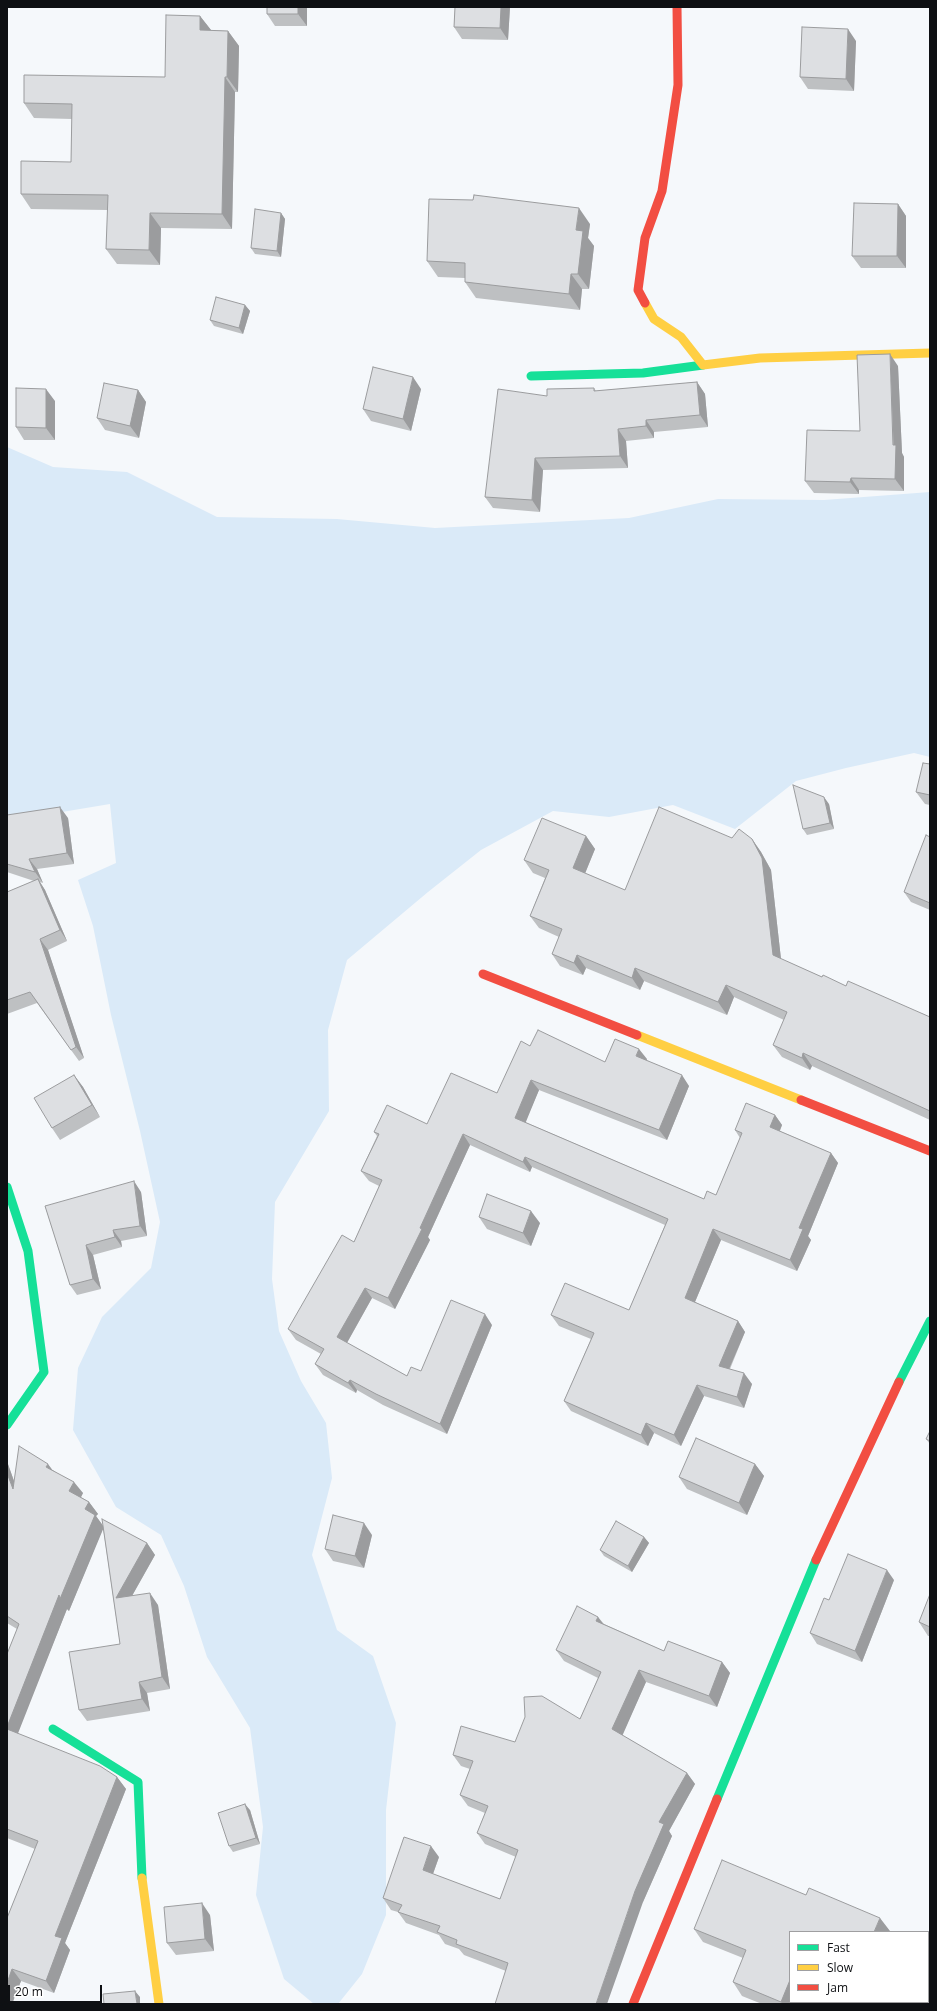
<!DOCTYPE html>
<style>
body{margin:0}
#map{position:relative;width:937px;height:2011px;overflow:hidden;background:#f5f8fb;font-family:"Open Sans",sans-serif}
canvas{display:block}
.frame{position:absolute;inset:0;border:8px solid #0e1013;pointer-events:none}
.legend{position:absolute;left:789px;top:1931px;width:140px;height:72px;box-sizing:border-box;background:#fff;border:1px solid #9f9fa1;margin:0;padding:5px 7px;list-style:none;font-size:12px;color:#0e1013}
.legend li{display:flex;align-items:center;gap:8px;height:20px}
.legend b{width:20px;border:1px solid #9f9fa1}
.scale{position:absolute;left:8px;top:1985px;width:94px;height:18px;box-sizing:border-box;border:2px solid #0e1013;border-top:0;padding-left:5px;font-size:12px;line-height:14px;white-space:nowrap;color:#0e1013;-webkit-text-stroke:3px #fff;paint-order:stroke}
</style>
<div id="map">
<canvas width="937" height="2011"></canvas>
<div class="frame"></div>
<ul class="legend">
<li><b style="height:5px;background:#16e098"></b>Fast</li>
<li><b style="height:5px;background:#ffcf43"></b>Slow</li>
<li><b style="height:5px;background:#f24e42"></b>Jam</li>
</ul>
<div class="scale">20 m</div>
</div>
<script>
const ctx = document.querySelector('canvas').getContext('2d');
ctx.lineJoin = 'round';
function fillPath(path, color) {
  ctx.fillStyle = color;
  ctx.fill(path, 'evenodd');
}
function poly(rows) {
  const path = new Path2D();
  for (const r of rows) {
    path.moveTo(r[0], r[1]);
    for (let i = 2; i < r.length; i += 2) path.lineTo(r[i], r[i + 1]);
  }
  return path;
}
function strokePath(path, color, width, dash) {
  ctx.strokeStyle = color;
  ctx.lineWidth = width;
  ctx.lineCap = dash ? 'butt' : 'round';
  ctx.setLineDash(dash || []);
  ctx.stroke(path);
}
const green = poly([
 [7,447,53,467,127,472,217,517,337,519,435,528,629,518,718,499,824,500,930,492,930,757,914,753,846,768,796,781,735,829,673,805,609,817,553,811,481,850,428,892,347,960,328,1030,329,1111,275,1202,272,1279,279,1331,301,1381,326,1423,332,1478,312,1555,337,1630,373,1656,396,1723,386,1810,386,1915,362,1974,338,2004,314,2004,284,1979,256,1895,263,1827,250,1728,207,1657,184,1586,161,1535,116,1507,73,1430,78,1368,102,1317,151,1268,160,1222,140,1131,111,1015,93,926,78,880,116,863,110,804,50,814,7,815]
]);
const fast = poly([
 [531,376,643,373,703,365],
 [7,1187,28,1251,44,1372,7,1425],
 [899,1382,930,1321],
 [53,1729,138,1782,142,1878],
 [717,1799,816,1560]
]);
const slow = poly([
 [645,303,654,319,681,337,703,365],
 [703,365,760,358,930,353],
 [637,1035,801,1100],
 [142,1878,159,2004]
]);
const jam = poly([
 [645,303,638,290,645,238,662,191,678,85,677,7],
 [483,974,637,1035],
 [801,1100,930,1151],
 [816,1560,899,1382],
 [633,2004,717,1799]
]);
const wall = poly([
 [267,7,307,7,307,26,275,26,267,14],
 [455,7,510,7,508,40,462,39,454,27],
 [200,16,211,30,228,31,239,46,238,92,235,92,232,229,161,228,160,265,117,264,106,249,108,210,31,209,21,194,71,162,72,119,34,118,24,103,165,77],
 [856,41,854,91,808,89,800,77],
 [898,204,906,216,906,268,861,268,852,256],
 [281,213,285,219,281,257,255,254,251,248],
 [590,224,588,238,594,246,589,289,582,289,580,310,476,298,465,282,465,278,438,277,427,261],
 [245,305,250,311,243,334,214,326,210,320],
 [898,366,902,453,904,457,904,491,859,490,859,494,814,493,805,481,860,431],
 [697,382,705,394,708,427,654,432,654,438,626,441,628,468,543,470,540,512,493,508,485,497,547,396,594,388,596,391],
 [421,389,411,431,371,421,363,409],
 [138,390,146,402,139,438,105,430,97,418],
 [55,401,55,440,24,440,16,427],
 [930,764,930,805,925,804,916,792],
 [829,804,834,829,807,835,803,829],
 [7,815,68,818,74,864,37,869,43,883,40,882,45,890,67,941,48,950,84,1058,79,1061,37,1003,7,1014,7,892,34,881,7,872],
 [586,836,595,849,585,873,625,890,732,838,752,839,761,852,771,870,781,959,822,977,930,1017,930,1120,812,1066,810,1070,782,1057,773,1045,784,1020,734,997,727,1015,644,981,640,990,586,968,583,975,560,966,552,954,559,937,539,928,530,916,545,878,533,873,524,860],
 [930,837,930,910,911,902,904,892],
 [530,1046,605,1062,647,1059,647,1060,689,1086,667,1140,539,1090,525,1122,704,1199,716,1195,740,1138,735,1130,775,1115,782,1125,780,1131,831,1153,838,1163,808,1236,811,1240,797,1271,721,1240,695,1302,738,1321,745,1332,730,1369,752,1384,744,1408,704,1396,681,1446,654,1433,648,1446,571,1411,564,1401,591,1339,559,1326,551,1315,629,1310,665,1225,532,1167,530,1172,470,1145,428,1237,430,1240,395,1309,372,1298,347,1343,407,1376,421,1371,492,1325,447,1434,383,1405,357,1390,356,1393,323,1375,315,1364,321,1354,296,1340,288,1329,354,1242,379,1186,369,1181,361,1171,377,1136,374,1132,427,1124,497,1093],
 [74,1075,83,1087,100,1117,60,1140,52,1128],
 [141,1192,147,1236,121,1241,122,1247,93,1255,101,1289,77,1295,70,1285,45,1206],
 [479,1217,540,1223,531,1246,487,1229],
 [930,1431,930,1444,926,1439],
 [7,1462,14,1481,53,1470,83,1493,81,1497,89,1502,98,1514,96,1516,103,1526,147,1543,155,1555,132,1596,158,1605,170,1689,147,1693,150,1711,87,1721,79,1710,120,1644,103,1528,69,1611,67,1609,17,1733,117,1777,126,1789,65,1943,70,1950,54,1993,21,1981,12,2004,7,1918,35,1849,7,1838,7,1654,17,1629,7,1623],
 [755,1464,764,1476,747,1515,687,1489,679,1477],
 [372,1535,364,1568,333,1561,325,1549],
 [644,1537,649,1543,632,1572,604,1556,600,1550],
 [894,1580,862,1662,817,1644,810,1633,829,1600],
 [930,1594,930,1636,928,1636,919,1622],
 [598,1617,604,1624,664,1651,722,1662,730,1673,717,1707,646,1682,622,1735,687,1773,695,1784,669,1831,672,1836,643,1902,506,1971,464,1955,459,1949,445,1944,439,1935,406,1923,398,1912,391,1910,383,1898,439,1857,433,1874,500,1899,516,1857,485,1844,477,1833,485,1813,468,1806,460,1795,470,1769,461,1766,453,1755,515,1742,580,1719,598,1678,564,1661,556,1650],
 [250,1810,260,1844,233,1852,229,1846],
 [210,1915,214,1951,176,1955,167,1943],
 [694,1929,890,1931,890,1932,790,1932,790,2002,796,2002,795,2004,762,2004,742,1996,733,1982,743,1958,703,1942],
 [835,2002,928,2002,930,2004,839,2004]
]);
const shadedWall = poly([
 [298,7,307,7,307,26,298,14],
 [501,7,510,7,508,40,500,28],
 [200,16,211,30,200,30],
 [848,29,856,41,854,91,846,79],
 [228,31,239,46,238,92,227,77],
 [225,77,235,92,232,229,222,214],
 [898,204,906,216,906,268,897,256],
 [579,208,590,224,588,238,594,246,589,289,578,274,576,230],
 [150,213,161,228,160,265,149,250],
 [281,213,285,219,281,257,277,251],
 [571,274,582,289,580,310,569,294],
 [245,305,250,311,243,334,239,328],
 [890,354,898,366,902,453,904,457,904,491,895,479],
 [413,377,421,389,411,431,403,419],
 [697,382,705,394,708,427,700,415],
 [46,389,55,401,55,440,46,428],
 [138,390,146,402,139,438,130,426],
 [646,420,654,432,654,438,646,426],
 [618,429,626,441,628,468,620,456],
 [535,458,543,470,540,512,532,500],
 [851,478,859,490,859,494,850,482],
 [824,797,829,804,834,829,830,823],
 [60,807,68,818,74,864,67,853],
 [586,836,595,849,582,881,573,868],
 [752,839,761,852,771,870,782,968,773,955],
 [29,859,37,869,43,883,35,872],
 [38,879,45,890,67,941,60,930],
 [40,939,48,950,84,1058,76,1047],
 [577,955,586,968,583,975,574,963],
 [635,968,644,981,640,990,632,978],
 [726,985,734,997,727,1015,718,1002],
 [639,1049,647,1059,644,1066,636,1056],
 [803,1053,812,1066,810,1070,802,1058],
 [74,1075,83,1087,100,1117,92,1105],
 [682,1075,689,1086,667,1140,659,1130],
 [531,1080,539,1090,523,1129,515,1118],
 [775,1115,782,1125,777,1137,770,1127],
 [463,1134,470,1145,428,1237,430,1240,395,1309,388,1298],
 [831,1153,838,1163,808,1236,811,1240,797,1271,790,1260,799,1228],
 [525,1157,532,1167,530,1172,523,1162],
 [134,1181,141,1192,147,1236,140,1226],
 [531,1211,540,1223,531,1246,523,1233],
 [713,1229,721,1240,692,1309,685,1298],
 [113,1230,121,1241,122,1247,115,1237],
 [86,1245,93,1255,101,1289,93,1279],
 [365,1288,372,1298,344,1348,337,1337],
 [485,1314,492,1325,447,1434,440,1424],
 [738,1321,745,1332,726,1376,719,1366],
 [744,1373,752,1384,744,1408,737,1397],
 [350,1380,357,1390,356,1393,348,1383],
 [697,1385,704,1396,681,1446,674,1435],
 [646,1423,654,1433,648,1446,641,1435],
 [7,1462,8,1464,21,1501,13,1489,7,1473],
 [48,1464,57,1476,46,1467],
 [755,1464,764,1476,747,1515,739,1503],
 [74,1482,83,1493,78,1503,69,1491],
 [89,1502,98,1514,96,1516,104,1527,69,1611,67,1609,15,1741,7,1730,7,1727,85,1509],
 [364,1523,372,1535,364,1568,355,1556],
 [644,1537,649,1543,632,1572,628,1566],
 [147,1543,155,1555,124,1610,116,1598],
 [887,1570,894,1580,862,1662,855,1651],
 [150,1593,158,1605,170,1689,162,1677],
 [598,1617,606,1628,596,1621],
 [722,1662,730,1673,717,1707,709,1696],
 [639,1670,646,1682,620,1741,612,1729],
 [139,1682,147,1693,150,1711,142,1699],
 [687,1773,695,1784,669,1831,672,1836,643,1902,607,2004,596,2004,659,1822],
 [117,1777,126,1789,65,1943,70,1950,54,1993,46,1981,55,1936],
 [245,1804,250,1810,260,1844,256,1838],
 [431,1846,439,1857,430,1882,423,1870],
 [202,1903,210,1915,214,1951,205,1939],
 [880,1918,890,1931,890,1932,874,1932],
 [12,1969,21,1981,12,2004,7,2004,7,1983],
 [790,1980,790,2002,796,2002,795,2004,782,2004,781,2002],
 [135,1991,140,1997,140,2004,137,2004]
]);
const building = poly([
 [267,7,298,7,298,14,267,14,267,7],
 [455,7,501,7,500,28,454,27,455,7],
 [166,15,200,16,200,30,228,31,227,77,225,77,222,214,150,213,149,250,106,249,108,195,21,194,21,161,71,162,72,104,24,103,24,75,165,77,166,15],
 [802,27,848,29,846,79,800,77,802,27],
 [474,195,579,208,576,230,583,231,578,274,571,274,569,294,465,282,465,263,427,261,429,199,473,200,474,195],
 [854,203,898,204,897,256,852,256,854,203],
 [255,209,281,213,277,251,251,248,255,209],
 [216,297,245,305,239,328,210,320,216,297],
 [890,354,893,445,896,445,895,479,851,478,850,482,805,481,807,430,860,431,857,355,890,354],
 [373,367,413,377,403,419,363,409,373,367],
 [697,382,700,415,646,420,646,426,618,429,620,456,535,458,532,500,485,497,498,389,547,396,547,389,594,388,594,391,697,382],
 [104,383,138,390,130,426,97,418,104,383],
 [16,388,46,389,46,428,16,427,16,388],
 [923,763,930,764,930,795,916,792,923,763],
 [793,785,824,797,830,823,803,829,793,785],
 [60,807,67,853,29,859,35,872,7,864,7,815,60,807],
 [659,807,732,838,739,829,752,839,762,858,773,955,822,977,823,975,846,986,848,981,930,1017,930,1111,803,1053,802,1058,773,1045,787,1012,726,985,718,1002,635,968,632,978,577,955,574,963,552,954,562,929,530,916,549,870,524,860,542,818,586,836,573,868,625,890,659,807],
 [926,835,930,837,930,903,904,892,926,835],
 [38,879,60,930,40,939,76,1047,71,1050,30,992,7,1000,7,892,38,879],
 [538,1030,605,1062,615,1039,639,1049,636,1056,682,1075,659,1130,531,1080,515,1118,704,1199,707,1191,716,1195,742,1133,735,1130,746,1103,775,1115,770,1127,831,1153,799,1228,803,1229,790,1260,713,1229,685,1298,738,1321,719,1366,744,1373,737,1397,697,1385,674,1435,646,1423,641,1435,564,1401,594,1333,551,1315,565,1283,629,1310,668,1219,525,1157,523,1162,463,1134,420,1228,422,1229,388,1298,365,1288,337,1337,407,1376,411,1367,421,1371,451,1300,485,1314,440,1424,376,1394,350,1380,348,1383,315,1364,324,1349,288,1329,342,1235,354,1242,382,1180,361,1171,379,1134,374,1132,387,1105,427,1124,451,1073,497,1093,521,1041,530,1046,538,1030],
 [74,1075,92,1105,52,1128,34,1098,74,1075],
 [134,1181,140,1226,113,1230,115,1237,86,1245,93,1279,70,1285,45,1206,134,1181],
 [487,1194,531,1211,523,1233,479,1217,487,1194],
 [930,1431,930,1441,926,1439,930,1431],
 [696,1438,755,1464,739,1503,679,1477,696,1438],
 [19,1446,48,1464,46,1467,74,1482,69,1491,89,1502,85,1509,95,1515,60,1599,59,1595,7,1727,7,1654,19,1624,7,1616,7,1473,13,1489,19,1446],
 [333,1515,364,1523,355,1556,325,1549,333,1515],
 [102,1519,147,1543,116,1598,150,1593,162,1677,139,1682,142,1699,79,1710,69,1652,120,1644,102,1519],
 [616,1521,644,1537,628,1566,600,1550,616,1521],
 [848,1554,887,1570,855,1651,810,1633,824,1598,829,1600,848,1554],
 [930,1594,930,1627,919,1622,930,1594],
 [577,1606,598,1617,596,1621,664,1651,668,1641,722,1662,709,1696,639,1670,612,1729,687,1773,659,1822,664,1824,635,1891,596,2004,495,2004,508,1963,456,1944,457,1940,437,1932,440,1926,398,1912,402,1905,383,1898,404,1837,431,1846,423,1870,500,1899,518,1850,477,1833,488,1806,460,1795,473,1761,453,1755,461,1726,515,1742,525,1717,524,1697,542,1696,580,1719,601,1672,556,1650,577,1606],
 [7,1729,100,1766,117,1777,55,1936,62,1938,46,1981,12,1969,7,1983,7,1918,38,1841,7,1829,7,1729],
 [245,1804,256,1838,229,1846,218,1813,245,1804],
 [722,1860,806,1895,809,1888,880,1918,874,1932,790,1932,790,1980,781,2002,733,1982,746,1950,694,1929,722,1860],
 [202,1903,205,1939,167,1943,164,1907,202,1903],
 [930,1954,930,2004,853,2004,853,2002,928,2002,928,1956,929,1956,930,1954],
 [135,1991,137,2004,104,2004,103,1994,135,1991]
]);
fillPath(green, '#daeaf8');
strokePath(fast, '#16e098', 9);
strokePath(slow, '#ffcf43', 9);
strokePath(jam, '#f24e42', 9);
fillPath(wall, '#bec0c2');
fillPath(shadedWall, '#9b9c9e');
fillPath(building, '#dddfe2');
strokePath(building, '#9b9c9e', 1);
</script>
